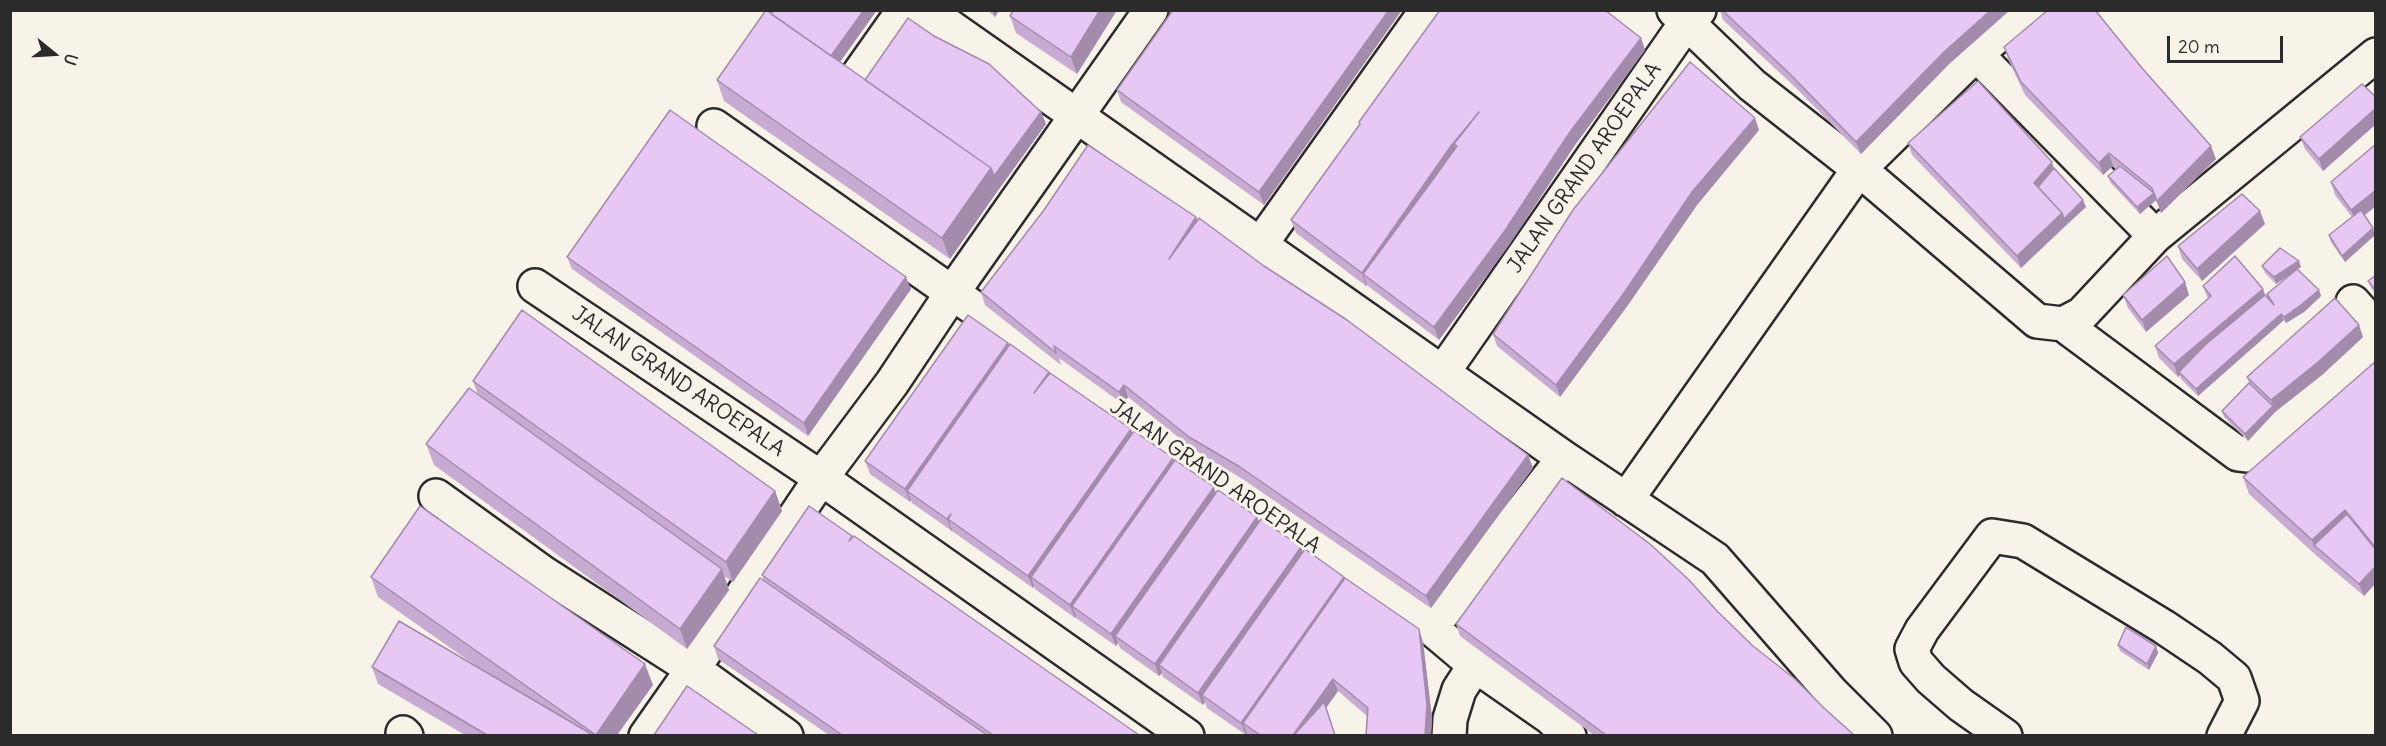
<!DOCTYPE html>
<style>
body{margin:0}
#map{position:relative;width:2386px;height:746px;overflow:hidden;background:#f7f3e8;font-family:Delius,sans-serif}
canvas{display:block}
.frame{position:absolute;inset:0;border:12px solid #2b2b2b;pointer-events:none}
.north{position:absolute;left:24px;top:24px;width:60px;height:60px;-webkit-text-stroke:4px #f7f3e8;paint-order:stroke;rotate:108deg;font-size:16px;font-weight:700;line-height:24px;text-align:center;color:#2b2b2b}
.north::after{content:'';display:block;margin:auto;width:21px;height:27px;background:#2b2b2b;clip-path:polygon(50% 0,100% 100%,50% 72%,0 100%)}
.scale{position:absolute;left:2167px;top:36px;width:116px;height:27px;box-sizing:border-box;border:3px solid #2b2b2b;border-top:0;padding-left:8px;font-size:18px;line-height:21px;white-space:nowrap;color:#2b2b2b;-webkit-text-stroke:4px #f7f3e8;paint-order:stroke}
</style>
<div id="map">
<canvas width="2386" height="746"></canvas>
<div class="frame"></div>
<div class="north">U</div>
<div class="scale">20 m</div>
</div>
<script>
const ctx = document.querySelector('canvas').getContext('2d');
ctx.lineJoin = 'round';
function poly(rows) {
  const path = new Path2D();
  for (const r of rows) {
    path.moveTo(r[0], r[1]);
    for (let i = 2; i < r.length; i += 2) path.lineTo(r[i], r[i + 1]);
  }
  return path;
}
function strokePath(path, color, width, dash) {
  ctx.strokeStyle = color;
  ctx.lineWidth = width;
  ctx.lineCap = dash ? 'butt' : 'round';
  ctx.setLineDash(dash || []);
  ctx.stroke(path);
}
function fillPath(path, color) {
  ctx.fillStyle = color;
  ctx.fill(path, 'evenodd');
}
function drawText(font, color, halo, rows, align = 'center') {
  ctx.font = font + ' Delius,sans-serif';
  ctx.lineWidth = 6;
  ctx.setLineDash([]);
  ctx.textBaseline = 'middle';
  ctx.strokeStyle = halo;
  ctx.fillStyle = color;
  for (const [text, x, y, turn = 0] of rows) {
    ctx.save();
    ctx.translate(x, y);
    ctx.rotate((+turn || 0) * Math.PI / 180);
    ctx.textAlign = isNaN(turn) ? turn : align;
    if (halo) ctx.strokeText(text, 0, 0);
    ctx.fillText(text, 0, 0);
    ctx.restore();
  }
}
const minor = poly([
 [926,10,1564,458,1715,559,1832,693,1875,736],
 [1674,10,1752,85,1859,169,2037,321,2063,324,2082,314,2155,236,2376,55],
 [1976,54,2155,236],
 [851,85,904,10],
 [714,126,1431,628,1475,665,1551,718,1569,736],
 [1260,245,1427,10],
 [535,286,821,478,1187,736],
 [2353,302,2376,328],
 [2063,324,2238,454,2246,455,2266,440,2376,342],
 [1443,372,1686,23,1699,10],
 [436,496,543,573,693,669,786,736],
 [1626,500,1859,169,1976,54,2028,10],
 [1431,628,1564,458],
 [403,733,406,736],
 [646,736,693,669,821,478,892,383,952,293,1151,10],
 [1449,736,1450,719,1459,690,1475,665],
 [2005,736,1961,705,1931,679,1916,662,1912,649,1922,630,1992,536,2023,541,2164,627,2210,658,2234,678,2242,701,2224,736]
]);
const wall = poly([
 [774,10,877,10,840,62,865,80,1041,112,1046,124,999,189,950,259,724,101,717,80],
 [987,10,999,10,995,17],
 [1014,10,1117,10,1077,74,1016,33,1010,16],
 [1402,10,1264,205,1121,102,1117,90],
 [1720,10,2010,10,1949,64,1861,154,1794,86,1723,20],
 [1641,38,1645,50,1575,145,1509,245,1439,340,1368,286,1367,285,1366,286,1296,233,1291,220,1360,125,1359,122],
 [2004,47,2216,159,2161,213,2156,200,2140,214,2110,182,2108,176,2117,169,2113,166,2103,175,2025,95,2008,59],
 [2376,97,2376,124,2323,171,2305,149,2300,137],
 [1759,130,1697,205,1628,305,1560,397,1497,346,1493,334],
 [1908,143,2054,168,2086,207,2021,268,1912,155],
 [2376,144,2376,206,2364,215,2373,228,2375,235,2345,262,2331,242,2329,235,2352,217,2335,195,2331,182],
 [1044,210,1197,220,1264,266,1528,455,1533,468,1431,608,1244,480,1193,449,1128,397,1123,404,1059,358,1061,365,985,305,981,292],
 [2265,224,2202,281,2182,259,2178,246],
 [567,257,911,289,808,436,572,269],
 [2262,266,2301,267,2297,269,2319,290,2321,296,2304,312,2286,323,2284,320,2198,396,2181,379,2180,375,2178,377,2159,358,2155,346,2208,299,2203,286,2263,289,2265,295,2269,299,2267,294,2289,275,2276,284,2265,273],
 [2376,275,2376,294,2371,288,2368,281],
 [2123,295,2189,295,2146,332,2128,308],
 [2363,337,2322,375,2275,412,2248,441,2224,417,2222,411,2249,383,2247,377],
 [1008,343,1009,346,1050,373,1132,433,1174,461,1216,493,1257,517,1259,522,1302,552,1344,577,1345,578,1423,642,1432,718,1431,735,1366,735,1367,716,1338,691,1326,708,1335,735,1247,735,1247,734,1246,735,1207,708,1205,702,1203,705,1163,677,1162,673,1159,676,1120,648,1118,643,1116,646,1076,618,1076,616,1075,618,1035,589,1034,586,1033,588,912,503,911,500,910,502,870,474,865,461],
 [2376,361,2376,583,2364,596,2318,557,2249,494,2243,477],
 [473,381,775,491,782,511,733,582,724,576,729,590,687,649,434,465,426,444,478,395],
 [852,536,853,537,1139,735,829,735,718,659,714,646,764,581,762,575],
 [371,577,653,685,617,735,465,735,378,684,372,667,479,668,378,597],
 [1717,611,1753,646,1854,735,1594,735,1460,636,1456,624],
 [2118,645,2156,646,2158,653,2149,670,2120,651]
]);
const shadedWall = poly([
 [864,10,877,10,832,73,828,61],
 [992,10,999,10,995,17],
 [1100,10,1117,10,1077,74,1071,57],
 [1389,10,1402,10,1264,205,1259,192],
 [1991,10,2010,10,1949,64,1861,154,1856,142,1944,52],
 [1641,38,1645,50,1575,145,1509,245,1439,340,1434,327,1570,132],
 [2376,108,2376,124,2323,171,2319,159],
 [1041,112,1046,124,999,189,950,259,942,238,991,168],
 [1479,112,1457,146,1454,144,1458,155,1363,274,1367,285,1366,286,1362,273,1451,146],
 [1755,118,1759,130,1697,205,1628,305,1560,397,1556,385,1692,192],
 [2211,146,2216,159,2161,213,2157,201],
 [2109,153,2113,166,2103,175,2099,163],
 [2052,162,2056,175,2041,193,2034,183],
 [2376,190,2376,206,2356,222,2351,210],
 [2154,193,2156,200,2140,214,2137,207],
 [2083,200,2086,207,2066,225,2064,219],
 [2260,211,2265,224,2202,281,2197,269],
 [2062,213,2066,225,2021,268,2017,256],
 [1196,217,1201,229,1169,259],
 [2373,228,2375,235,2345,262,2342,256],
 [2299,261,2301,267,2276,284,2274,277],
 [906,277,911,289,808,436,804,423],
 [2185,282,2189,295,2146,332,2142,320],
 [2263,289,2267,301,2179,372,2180,375,2178,377,2174,364],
 [2319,290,2321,296,2304,312,2286,323,2284,317],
 [2281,314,2284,320,2198,396,2196,389],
 [2359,325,2363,337,2322,375,2275,412,2248,441,2245,434,2273,406,2271,400],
 [1008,343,1012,355,907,491,911,500,910,502,905,489],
 [1124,385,1128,397,1123,404,1119,392],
 [1131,429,1135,442,1031,577,1034,586,1033,588,1028,576],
 [1528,455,1533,468,1431,608,1426,596],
 [1173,458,1177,471,1072,606,1076,616,1075,618,1070,605],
 [1214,487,1218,500,1115,636,1118,643,1116,646,1111,634],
 [775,491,782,511,733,582,726,562],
 [2345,510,2352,526,2314,545,2318,557,2312,540],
 [951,514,948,519,952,530,951,531,947,519],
 [1257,517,1262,530,1159,665,1162,673,1159,676,1155,664],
 [1301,547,1305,559,1202,695,1205,702,1203,705,1198,693],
 [2376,566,2376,583,2364,596,2359,584],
 [722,569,729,590,687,649,680,629],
 [1344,577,1349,589,1243,723,1247,734,1246,735,1241,723],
 [1419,629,1423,642,1432,718,1431,735,1425,735],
 [2156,646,2158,653,2149,670,2147,664],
 [645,664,653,685,617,735,596,735],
 [1333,679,1338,691,1326,708,1335,735,1293,735]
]);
const building = poly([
 [766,10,991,168,942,238,717,80,766,10],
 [774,10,864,10,831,56,771,14,774,10],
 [1014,10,1100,10,1071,57,1010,16,1014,10],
 [1173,10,1389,10,1259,192,1117,90,1173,10],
 [1440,10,1605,10,1641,38,1570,132,1504,232,1434,327,1363,274,1434,178,1457,146,1454,144,1479,112,1451,146,1362,273,1291,220,1360,124,1359,122,1440,10],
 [1722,10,1991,10,1944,52,1856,142,1790,74,1722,10],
 [2048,10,2095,10,2142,68,2211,146,2157,201,2152,188,2109,153,2099,163,2021,82,2004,47,2048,10],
 [908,18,934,36,989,64,1041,112,994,176,991,168,865,80,908,18],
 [1690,62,1755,118,1692,192,1624,293,1556,385,1493,334,1573,210,1690,62],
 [1978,81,2052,162,2034,183,2062,213,2017,256,1908,143,1978,81],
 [2362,84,2376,97,2376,108,2319,159,2300,137,2362,84],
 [670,110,906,277,804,423,567,257,670,110],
 [2376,144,2376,190,2351,210,2331,182,2376,144],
 [1088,145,1196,217,1169,259,1199,218,1264,266,1347,320,1528,455,1426,596,1240,467,1189,437,1124,385,1119,392,1054,346,1056,353,981,292,1044,210,1088,145],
 [2120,166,2154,193,2137,207,2108,176,2120,166],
 [2054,168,2083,200,2064,219,2062,213,2038,187,2054,168],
 [2242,194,2260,211,2197,269,2178,246,2242,194],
 [2361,210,2373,228,2342,256,2329,235,2361,210],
 [2280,248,2299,261,2274,277,2262,266,2280,248],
 [2167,256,2185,282,2142,320,2123,295,2167,256],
 [2235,256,2263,289,2174,364,2155,346,2211,296,2203,286,2235,256],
 [2297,269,2319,290,2301,305,2284,317,2281,314,2196,389,2179,372,2205,345,2265,295,2274,305,2267,294,2297,269],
 [2376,275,2376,290,2368,281,2376,275],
 [2335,298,2359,325,2317,363,2271,400,2247,377,2335,298],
 [522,310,775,491,726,562,473,381,522,310],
 [968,315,1008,343,905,489,865,461,968,315],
 [1010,344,1049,372,1034,393,1050,373,1131,429,1028,576,948,519,951,514,947,519,907,491,1010,344],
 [2376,361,2376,548,2345,510,2312,540,2243,477,2376,361],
 [2249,383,2273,406,2245,434,2222,411,2249,383],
 [469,388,722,569,680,629,426,444,469,388],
 [1134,431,1173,458,1070,605,1031,577,1134,431],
 [1175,460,1214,487,1111,634,1072,606,1175,460],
 [1562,478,1650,544,1689,580,1717,611,1753,646,1795,679,1824,708,1854,735,1606,735,1456,624,1562,478],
 [1218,490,1257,517,1155,664,1115,636,1218,490],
 [420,506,645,664,596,735,371,577,420,506],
 [809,506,852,536,849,541,854,536,1139,735,993,735,762,575,809,506],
 [2347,514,2376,550,2376,566,2359,584,2314,545,2347,514],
 [1261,519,1301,547,1198,693,1159,665,1261,519],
 [1305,549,1344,577,1241,723,1202,695,1305,549],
 [760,578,987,735,842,735,714,646,760,578],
 [1345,578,1419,629,1427,705,1425,735,1366,735,1368,708,1333,679,1293,735,1260,735,1243,723,1345,578],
 [399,621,593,735,487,735,372,667,399,621],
 [2126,627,2156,646,2147,664,2118,645,2126,627],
 [687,686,758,735,654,735,687,686],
 [1324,702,1335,735,1294,735,1324,702]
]);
const streetNames = [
 ["JALAN GRAND AROEPALA",1585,168,-55],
 ["JALAN GRAND AROEPALA",678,382,34],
 ["JALAN GRAND AROEPALA",1215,477,35]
];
strokePath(minor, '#2b2b2b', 38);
strokePath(minor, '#f7f3e8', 33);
fillPath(wall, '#c7abd2');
fillPath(shadedWall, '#a28bab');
fillPath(building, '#e7c7f4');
strokePath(building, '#a28bab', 1.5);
drawText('21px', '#2b2b2b', '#f7f3e8', streetNames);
</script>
